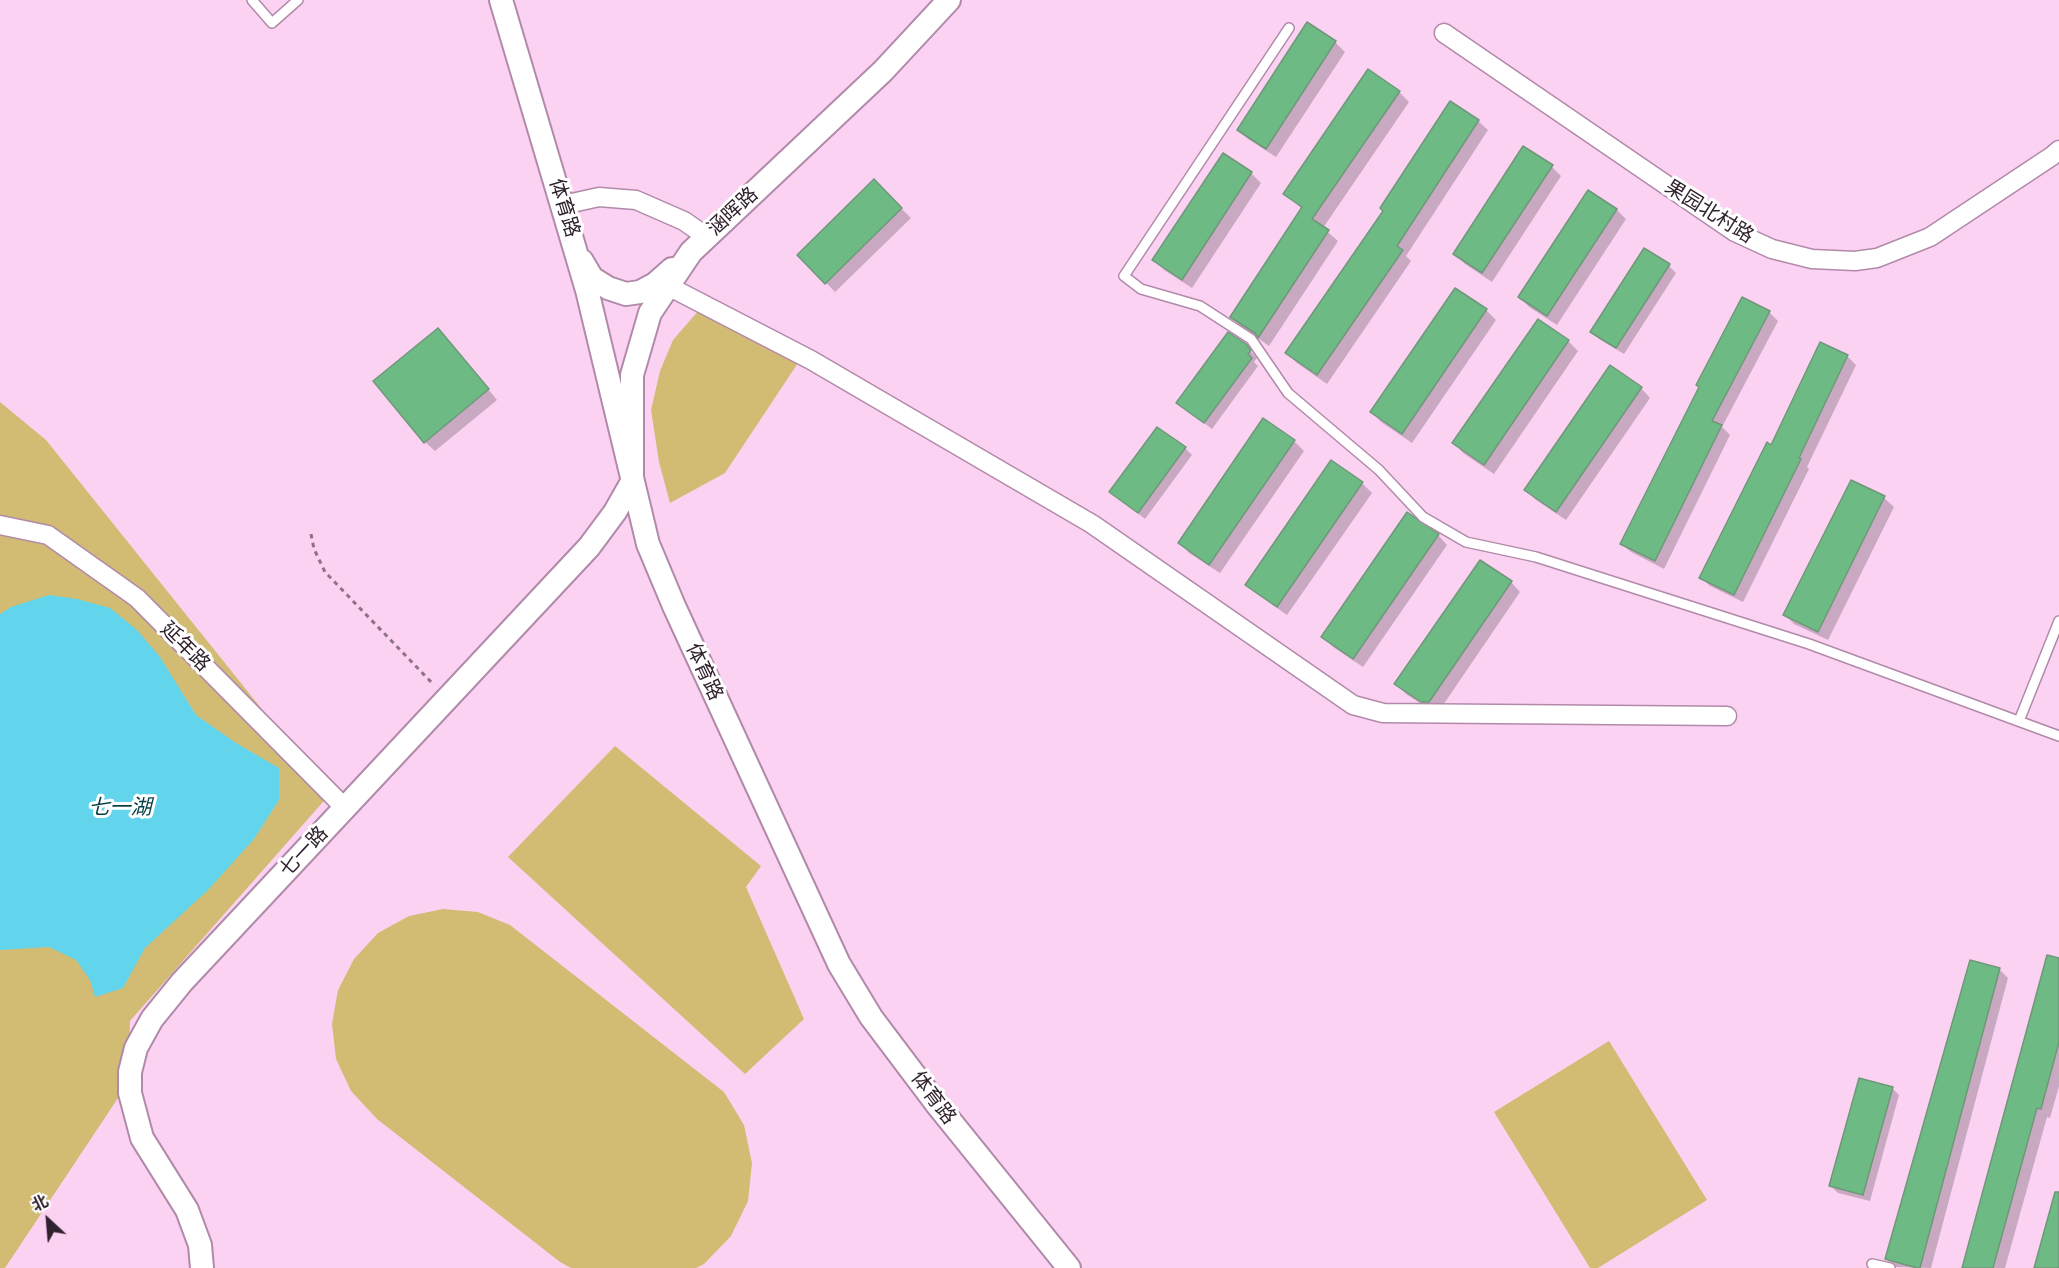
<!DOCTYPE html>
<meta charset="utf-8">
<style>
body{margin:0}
#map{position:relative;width:2059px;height:1268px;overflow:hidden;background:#fcd2f3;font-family:Karla,"Noto Sans SC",sans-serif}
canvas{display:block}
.north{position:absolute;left:18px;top:1190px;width:60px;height:60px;-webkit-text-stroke:4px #fff;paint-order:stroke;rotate:334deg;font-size:16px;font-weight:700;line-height:24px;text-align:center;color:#31222f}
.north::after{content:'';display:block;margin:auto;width:21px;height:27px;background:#31222f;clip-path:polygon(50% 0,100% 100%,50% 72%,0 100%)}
</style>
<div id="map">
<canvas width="2059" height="1268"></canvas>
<div class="north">北</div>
</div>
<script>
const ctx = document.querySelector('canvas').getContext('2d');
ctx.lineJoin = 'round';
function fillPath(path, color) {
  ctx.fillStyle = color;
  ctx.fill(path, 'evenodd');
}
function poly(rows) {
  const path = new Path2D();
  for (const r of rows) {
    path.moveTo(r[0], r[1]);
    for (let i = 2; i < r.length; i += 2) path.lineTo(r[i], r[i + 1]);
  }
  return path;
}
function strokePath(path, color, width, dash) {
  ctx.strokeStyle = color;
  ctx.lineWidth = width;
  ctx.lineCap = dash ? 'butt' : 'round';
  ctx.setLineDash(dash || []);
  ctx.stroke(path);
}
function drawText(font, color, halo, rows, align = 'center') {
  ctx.font = font + ' Karla,"Noto Sans SC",sans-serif';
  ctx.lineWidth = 6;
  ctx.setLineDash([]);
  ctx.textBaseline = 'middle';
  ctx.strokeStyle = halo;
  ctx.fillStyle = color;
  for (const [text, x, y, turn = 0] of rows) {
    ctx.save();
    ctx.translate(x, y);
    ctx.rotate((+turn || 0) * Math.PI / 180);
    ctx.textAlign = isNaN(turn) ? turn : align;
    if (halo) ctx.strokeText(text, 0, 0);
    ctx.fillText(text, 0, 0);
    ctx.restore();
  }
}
const green = poly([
 [699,310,798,363,725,473,670,503,659,462,651,410,660,371,673,340],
 [0,402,46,440,330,794,130,1021,128,1083,5,1268,0,1268],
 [615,746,761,866,746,887,804,1019,745,1074,508,857],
 [443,909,478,912,510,925,724,1092,744,1125,752,1163,748,1201,731,1236,704,1264,696,1268,571,1268,560,1262,377,1119,351,1091,336,1059,332,1024,338,990,354,959,378,933,409,916],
 [1609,1041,1707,1200,1598,1268,1590,1268,1494,1112]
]);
const water = poly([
 [49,595,77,599,110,608,137,630,160,657,196,715,236,743,279,768,279,800,254,839,208,890,145,948,123,988,95,997,90,980,76,960,49,947,0,950,0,614,11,607]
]);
const shadow = poly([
 [1307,24,1335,42,1345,52,1276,157,1248,139,1239,130],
 [1399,92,1409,102,1323,228,1338,241,1269,346,1242,327,1232,317,1302,209,1285,194],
 [1478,121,1488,130,1406,256,1411,261,1327,384,1297,363,1287,353],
 [1552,167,1561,176,1492,282,1465,264,1455,254],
 [1251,173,1261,183,1192,288,1164,270,1154,260],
 [874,182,911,218,835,292,799,255],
 [1617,210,1626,219,1557,325,1529,307,1520,297],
 [1645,250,1669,266,1676,273,1624,354,1599,339,1592,332],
 [1456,290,1486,310,1496,320,1412,443,1381,422,1372,412],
 [1769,312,1778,321,1722,427,1730,435,1664,569,1631,552,1622,544],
 [1538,321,1568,341,1578,351,1494,474,1463,453,1454,443],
 [447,339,497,400,435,451,425,442],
 [1245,345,1257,358,1254,362,1258,366,1212,429,1178,403],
 [1847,356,1856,365,1807,467,1809,469,1743,602,1710,586,1701,577,1772,447],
 [1641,388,1650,398,1566,520,1536,500,1526,490],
 [1294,441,1304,451,1220,573,1189,553,1180,543],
 [1185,448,1192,455,1145,519,1111,492],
 [1362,483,1372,493,1287,615,1257,594,1247,585],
 [1884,498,1894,507,1828,640,1794,624,1785,615],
 [1438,535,1447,545,1363,667,1333,647,1323,637],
 [1511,582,1520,592,1439,711,1432,711,1406,694,1396,684],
 [2059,960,2059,1086,2050,1118,2047,1117,2005,1268,1964,1268],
 [1999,969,2008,978,1931,1268,1895,1267,1886,1259],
 [1892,1088,1899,1095,1870,1201,1838,1193,1831,1186]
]);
const building = poly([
 [1307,22,1336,41,1266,149,1237,130,1307,22],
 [1368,69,1400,91,1312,219,1329,230,1258,338,1255,333,1230,317,1302,207,1283,194,1368,69],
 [1450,101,1479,120,1397,246,1403,250,1317,375,1285,353,1383,211,1380,208,1450,101],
 [1523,146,1553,165,1482,273,1453,254,1523,146],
 [1223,153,1252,172,1182,280,1152,260,1223,153],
 [874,179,902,208,825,284,797,255,874,179],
 [1588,190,1617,209,1547,316,1518,297,1588,190],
 [1644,248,1670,264,1616,348,1590,332,1644,248],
 [1455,288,1487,309,1402,434,1370,412,1455,288],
 [1742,297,1770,311,1712,421,1722,425,1655,561,1620,544,1699,387,1696,385,1742,297],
 [1538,319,1569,340,1484,465,1452,443,1538,319],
 [438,328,489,389,424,443,373,381,438,328],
 [1228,332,1246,344,1251,350,1248,354,1252,358,1204,423,1176,403,1228,332],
 [1820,342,1848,355,1799,458,1801,459,1734,595,1699,578,1767,442,1771,445,1820,342],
 [1610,365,1642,387,1556,512,1524,490,1610,365],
 [1263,418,1295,440,1209,565,1178,543,1263,418],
 [1157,427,1186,447,1138,513,1109,492,1157,427],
 [1331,460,1363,482,1277,607,1245,585,1331,460],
 [1851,480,1885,496,1818,632,1783,615,1851,480],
 [1407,512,1439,534,1353,659,1321,637,1407,512],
 [1480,560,1512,581,1429,702,1421,702,1394,684,1480,560],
 [2047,955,2059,958,2059,1042,2041,1109,2037,1108,1993,1268,1962,1268,2047,955],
 [1970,960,2000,968,1920,1268,1917,1268,1885,1259,1970,960],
 [1859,1078,1893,1087,1863,1195,1829,1186,1859,1078],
 [2055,1192,2059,1192,2059,1268,2034,1268,2055,1192]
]);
const path = poly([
 [311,534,314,549,325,572,434,685]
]);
const service = poly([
 [252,0,272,23,298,0],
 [1289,28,1124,276,1141,289,1200,306,1251,339,1288,393,1379,470,1423,517,1466,542,1536,557,1809,644,2059,736],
 [2019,721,2059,621],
 [1872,1264,1890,1268]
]);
const minor = poly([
 [1444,33,1735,232,1772,249,1812,259,1855,261,1877,258,1930,237,2052,156,2059,150],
 [563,205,599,197,636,200,684,221,707,237],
 [668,286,811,360,1092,524,1353,705,1383,713,1727,716],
 [0,525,48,535,137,598,345,808]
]);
const tertiary = poly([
 [501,0,587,290,648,544,674,606,839,964,871,1017,935,1102,1069,1268],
 [582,261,592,278,608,288,626,294,640,292,655,284,672,269],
 [202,1268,200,1245,187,1210,142,1138,130,1093,130,1072,136,1048,152,1019,182,982,589,547,615,512,632,482,632,375,650,313,691,252,883,71,949,0]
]);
const streetNames = [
 ["体育路",564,208,73],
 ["涵晖路",733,212,-43],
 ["果园北村路",1709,212,32],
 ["延年路",185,647,45],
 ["体育路",704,672,65],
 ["七一路",304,852,-47],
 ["体育路",933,1098,53]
];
const waterNames = [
 ["七一湖",120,808]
];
fillPath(green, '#d2bc73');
fillPath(water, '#62d5ed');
fillPath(shadow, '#0003');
fillPath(building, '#6dba85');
strokePath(building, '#6f987a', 1.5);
strokePath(service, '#b18aaa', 12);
strokePath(minor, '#b18aaa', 21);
strokePath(tertiary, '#b18aaa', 26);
strokePath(path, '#8d7288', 3, [4.5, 4.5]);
strokePath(service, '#fff', 9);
strokePath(minor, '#fff', 18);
strokePath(tertiary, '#fff', 22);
drawText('20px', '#31222f', '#fff', streetNames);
drawText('italic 21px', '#063e48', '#fff', waterNames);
</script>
